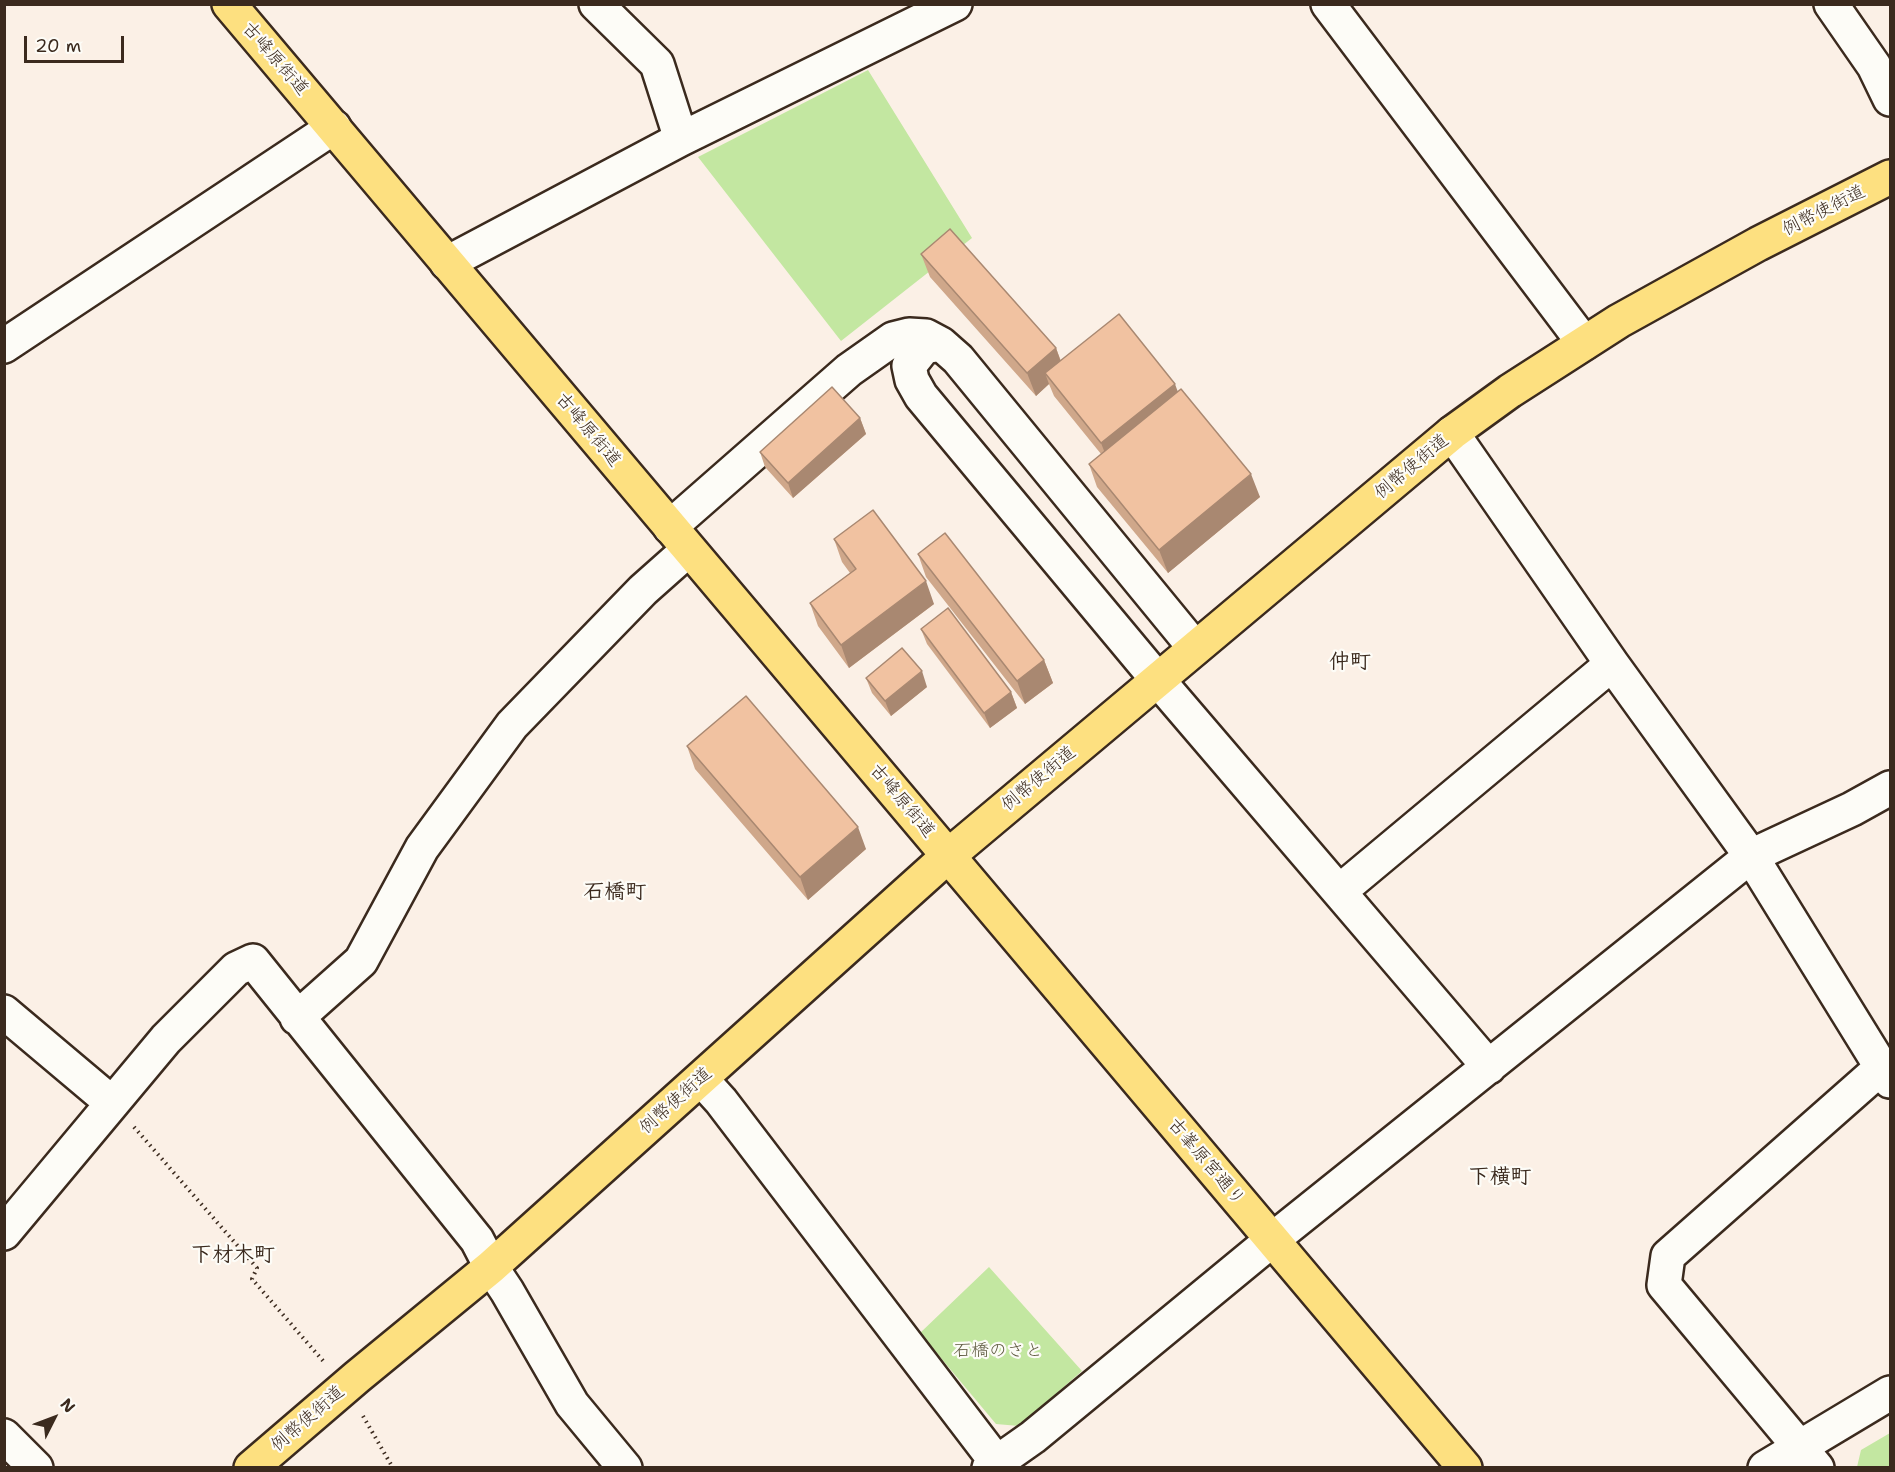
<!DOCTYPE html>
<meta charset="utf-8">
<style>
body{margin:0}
#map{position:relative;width:1895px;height:1472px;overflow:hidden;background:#fbf0e6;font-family:"Shantell Sans",sans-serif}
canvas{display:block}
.frame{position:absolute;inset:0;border:6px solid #3b2a1e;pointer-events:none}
.north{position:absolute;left:24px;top:1388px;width:60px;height:60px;-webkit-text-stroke:4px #fdfcf7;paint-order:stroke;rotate:48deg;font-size:16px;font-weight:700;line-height:24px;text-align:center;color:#3b2a1e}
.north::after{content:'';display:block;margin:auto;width:21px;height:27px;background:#3b2a1e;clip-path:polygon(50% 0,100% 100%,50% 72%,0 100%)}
.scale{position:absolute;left:24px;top:36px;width:100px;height:27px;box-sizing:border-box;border:3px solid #3b2a1e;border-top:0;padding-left:8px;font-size:18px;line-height:21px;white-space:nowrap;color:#3b2a1e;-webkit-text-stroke:4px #fdfcf7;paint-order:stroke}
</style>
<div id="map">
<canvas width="1895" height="1472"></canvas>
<div class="frame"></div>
<div class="north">N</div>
<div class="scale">20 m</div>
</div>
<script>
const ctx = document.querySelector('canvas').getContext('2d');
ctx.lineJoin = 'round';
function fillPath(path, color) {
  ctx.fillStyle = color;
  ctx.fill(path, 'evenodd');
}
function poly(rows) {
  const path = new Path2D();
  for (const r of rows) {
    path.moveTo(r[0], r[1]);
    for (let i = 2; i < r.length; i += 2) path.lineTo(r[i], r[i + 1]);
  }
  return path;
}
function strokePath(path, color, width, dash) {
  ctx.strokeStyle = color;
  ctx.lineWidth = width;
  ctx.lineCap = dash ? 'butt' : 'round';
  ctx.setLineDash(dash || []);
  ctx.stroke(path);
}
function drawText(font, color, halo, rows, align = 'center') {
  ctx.font = font + ' "Shantell Sans","Klee One",sans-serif';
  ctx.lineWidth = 4.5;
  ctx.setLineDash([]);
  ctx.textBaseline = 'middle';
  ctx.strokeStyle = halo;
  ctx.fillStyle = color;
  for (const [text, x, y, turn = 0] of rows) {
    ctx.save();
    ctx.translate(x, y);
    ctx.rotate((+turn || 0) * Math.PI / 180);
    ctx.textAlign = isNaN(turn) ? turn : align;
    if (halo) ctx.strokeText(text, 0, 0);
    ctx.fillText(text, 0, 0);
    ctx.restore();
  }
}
const green = poly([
 [868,70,972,238,841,341,698,157],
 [989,1267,1082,1371,1019,1426,996,1424,920,1333],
 [1890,1433,1890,1467,1857,1467,1861,1450]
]);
const path = poly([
 [134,1127,257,1268,252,1279,324,1362],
 [363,1416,393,1468]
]);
const minor = poly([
 [596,4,657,64,681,139],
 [1328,4,1584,343],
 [1831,4,1874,66,1890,99],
 [447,263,681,139,955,4],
 [941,344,924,347,909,366,912,380,921,396,1157,679,1489,1067],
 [4,346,334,127],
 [1452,433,1612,664,1751,856,1890,1081],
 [670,527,849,370,893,339,909,335,926,336,941,344,958,359,1195,648],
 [1340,891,1612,664],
 [4,1012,112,1103],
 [297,1018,361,961,422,848,512,725,643,590,688,550],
 [701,1079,721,1101,1001,1468],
 [4,1233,166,1039,236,969,253,961,477,1240,491,1267,507,1291,572,1404,625,1468],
 [4,1436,36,1468],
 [989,1468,1033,1437,1272,1240,1751,856,1852,809,1890,788],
 [1765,1468,1890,1393],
 [1817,1468,1664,1285,1668,1256,1881,1068]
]);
const major = poly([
 [229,4,1465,1468]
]);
const highway = poly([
 [251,1468,357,1377,491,1267,948,856,1452,433,1510,391,1619,321,1758,244,1890,177]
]);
const wall = poly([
 [921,254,1056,348,1061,361,1178,391,1260,497,1168,573,1097,487,1089,464,1101,454,1054,396,1049,384,1036,396,930,277],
 [860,418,866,434,793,498,765,467,760,452],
 [834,539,934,604,849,668,818,626,810,603,850,573,842,562],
 [918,554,1044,660,1053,683,1025,704,926,577],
 [921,629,1011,692,1017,708,990,728,927,644],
 [866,678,927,687,891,716,872,693],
 [687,746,866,849,808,900,695,769]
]);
const shadedWall = poly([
 [1056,348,1064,371,1045,373,1049,384,1036,396,1027,373],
 [1175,384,1183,406,1110,466,1101,443],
 [860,418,866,434,793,498,788,483],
 [1251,474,1260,497,1168,573,1159,550],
 [926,581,934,604,849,668,841,645],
 [1044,660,1053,683,1025,704,1017,681],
 [922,671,927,687,891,716,885,701],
 [1011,692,1017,708,990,728,984,713],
 [858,827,866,849,808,900,800,877]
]);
const building = poly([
 [950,229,1056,348,1027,373,921,254,950,229],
 [1119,314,1175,384,1101,443,1045,373,1119,314],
 [832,387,860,418,788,483,760,452,832,387],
 [1181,389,1251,474,1159,550,1089,464,1181,389],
 [873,510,926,581,841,645,810,603,856,569,834,539,873,510],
 [945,533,1044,660,1017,681,918,554,945,533],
 [948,608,1011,692,984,713,921,629,948,608],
 [902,648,922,671,885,701,866,678,902,648],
 [746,696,858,827,800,877,687,746,746,696]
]);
const streetNames = [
 ["古峰原街道",275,59,49],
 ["例幣使街道",1824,211,-27],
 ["古峰原街道",588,430,50],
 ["例幣使街道",1412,467,-40],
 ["例幣使街道",1039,779,-40],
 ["古峰原街道",902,801,50],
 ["例幣使街道",676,1101,-42],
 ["古峯原宮通り",1206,1162,50],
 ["例幣使街道",308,1419,-41]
];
const parkNames = [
 ["石橋のさと",998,1351]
];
const quarterNames = [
 ["仲町",1350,663],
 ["石橋町",615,893],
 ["下横町",1500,1178],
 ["下材木町",233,1256]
];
fillPath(green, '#c3e7a1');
strokePath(minor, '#3b2a1e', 38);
strokePath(major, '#3b2a1e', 38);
strokePath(highway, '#3b2a1e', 38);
strokePath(path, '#3b2a1e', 4, [1.5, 4.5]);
strokePath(minor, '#fdfcf7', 33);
strokePath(major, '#fde080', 33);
strokePath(highway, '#fde080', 33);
fillPath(wall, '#cfa78a');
fillPath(shadedWall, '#a98871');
fillPath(building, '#f1c2a1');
strokePath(building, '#a98871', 1.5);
drawText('18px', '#3b2a1e', '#fdfcf7', streetNames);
drawText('18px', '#5d593f', '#fdfcf7', parkNames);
drawText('bold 21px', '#3b2a1e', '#fdfcf7', quarterNames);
</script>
